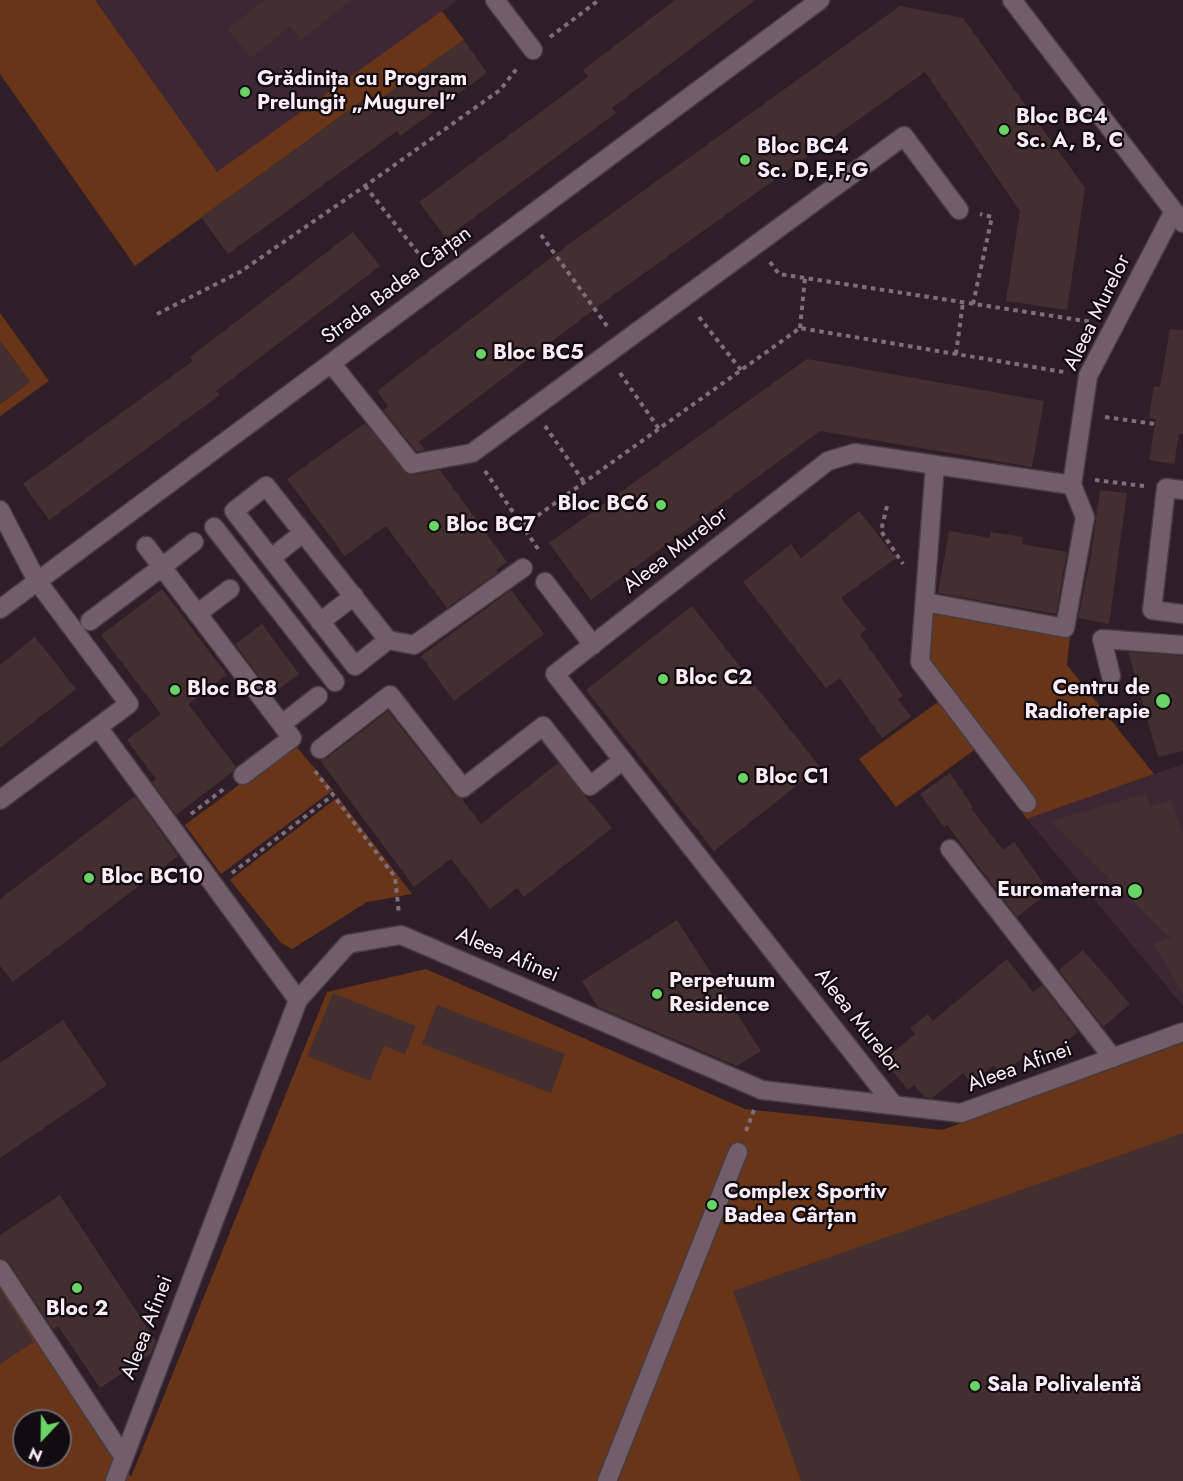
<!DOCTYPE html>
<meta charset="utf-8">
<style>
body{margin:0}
#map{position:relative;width:1183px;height:1481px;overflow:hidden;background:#2f1e28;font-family:Jost,sans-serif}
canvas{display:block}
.north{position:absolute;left:12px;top:1409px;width:60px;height:60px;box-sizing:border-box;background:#120b0f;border:2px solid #6f666b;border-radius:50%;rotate:202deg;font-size:16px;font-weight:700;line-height:24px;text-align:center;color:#faeef4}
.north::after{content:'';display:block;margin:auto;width:21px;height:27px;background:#68d465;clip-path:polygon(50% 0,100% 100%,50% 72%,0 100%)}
</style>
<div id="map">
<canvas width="1183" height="1481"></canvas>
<div class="north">N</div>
</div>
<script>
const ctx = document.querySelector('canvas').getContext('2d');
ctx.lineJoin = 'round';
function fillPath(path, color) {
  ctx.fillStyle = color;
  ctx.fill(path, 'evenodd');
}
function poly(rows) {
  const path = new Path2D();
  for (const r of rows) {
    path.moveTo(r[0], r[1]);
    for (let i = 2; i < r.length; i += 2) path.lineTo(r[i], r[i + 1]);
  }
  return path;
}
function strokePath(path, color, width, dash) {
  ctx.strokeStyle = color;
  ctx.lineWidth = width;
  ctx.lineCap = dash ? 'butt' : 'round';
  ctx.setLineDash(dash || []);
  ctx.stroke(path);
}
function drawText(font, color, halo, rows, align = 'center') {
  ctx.font = font + ' Jost,sans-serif';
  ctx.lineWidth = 4.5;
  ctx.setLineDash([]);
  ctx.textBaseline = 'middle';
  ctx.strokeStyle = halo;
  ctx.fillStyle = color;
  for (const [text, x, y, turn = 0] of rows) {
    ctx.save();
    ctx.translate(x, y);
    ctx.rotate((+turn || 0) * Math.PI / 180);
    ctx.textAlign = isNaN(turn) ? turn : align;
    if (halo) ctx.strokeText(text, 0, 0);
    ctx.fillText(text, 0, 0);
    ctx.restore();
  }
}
const built = poly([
 [95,0,458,0,217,173],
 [1183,764,1183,1006,1027,819]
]);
const green = poly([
 [0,0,95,0,217,172,442,11,464,40,376,102,370,95,135,266,0,74],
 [0,313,49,381,0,416,0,404,30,382,0,341],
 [933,611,1070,635,1067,665,1154,774,1027,819,974,750,896,807,859,759,949,694,925,660],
 [294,744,333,790,221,874,185,825],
 [338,797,412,894,367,902,292,949,281,943,230,880],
 [426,969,745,1109,942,1130,1183,1043,1183,1481,0,1481,0,1281,131,1477,327,992],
 [24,1421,60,1421,60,1457,24,1457]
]);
const building = poly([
 [265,0,351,0,301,40,290,26,251,58,228,29],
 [675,0,755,0,612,108,616,113,446,238,419,202,588,77,583,70],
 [900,6,963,18,1085,188,1067,310,1006,301,1020,211,925,72,604,302,419,442,425,450,417,452,383,410,388,406,377,391,565,247],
 [464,40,487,73,400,136,397,131,228,254,201,217,371,95,376,102],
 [353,232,380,266,216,391,220,395,49,520,23,484,193,361,190,357],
 [1170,329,1183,330,1183,434,1179,434,1174,464,1149,460,1156,419,1149,418,1154,386,1160,387],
 [0,341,30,382,0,404],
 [807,359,1044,401,1032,467,820,431,591,600,549,543],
 [365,423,408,474,414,475,440,470,507,562,496,570,498,572,447,608,386,526,345,556,287,479],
 [1100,490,1127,493,1109,624,1078,618,1091,556],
 [859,511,896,558,841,598,866,629,860,635,903,696,898,699,911,717,882,738,840,678,826,688,743,582,791,544,801,558],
 [949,531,990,538,991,532,1023,537,1022,544,1067,552,1056,614,938,593],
 [162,589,227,675,188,704,236,767,232,772,176,815,152,782,156,779,127,740,161,714,101,635],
 [511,590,544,634,454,701,421,656],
 [692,606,820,767,714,851,586,690],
 [262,624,299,674,272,694,235,644],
 [35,637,76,689,0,748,0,665],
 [1128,652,1183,656,1183,751,1158,757],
 [388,711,454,795,462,799,481,824,558,763,612,828,524,897,517,888,490,909,451,859,414,887,320,760,327,758],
 [950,773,973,807,971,808,1003,850,1014,842,1044,884,1034,891,1040,899,1017,917,947,825,944,827,920,794],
 [1146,794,1150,807,1171,800,1183,835,1183,993,1153,944,1171,938,1050,821],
 [135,796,178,856,13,982,0,966,0,899],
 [677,920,761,1051,737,1066,598,1007,582,981],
 [1083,950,1130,1004,1103,1027,1059,970],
 [1007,959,1033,992,1042,985,1078,1032,1045,1058,1037,1047,1001,1075,994,1065,971,1083,963,1073,932,1098,925,1097,914,1085,908,1090,884,1060,915,1034,910,1028,928,1014,933,1021],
 [333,993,416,1026,405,1054,384,1046,370,1081,307,1056],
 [437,1005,565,1054,551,1093,422,1044],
 [63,1020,107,1085,0,1158,0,1063],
 [1183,1133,1183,1481,801,1481,733,1291],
 [60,1195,156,1341,151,1354,100,1388,58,1326,53,1329,9,1263,0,1258,0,1235],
 [0,1289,34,1342,0,1364]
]);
const path = poly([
 [550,37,599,0],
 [365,186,426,263],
 [541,235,607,326],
 [770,262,779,274,1092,322],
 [973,304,992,217,980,214],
 [157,314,240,272,365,186,500,90,519,66],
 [699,317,741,370],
 [800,328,805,278],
 [956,354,963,302],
 [620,373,659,429],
 [1105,417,1155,424],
 [545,426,584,482],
 [485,471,538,549],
 [1095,480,1144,486],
 [887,506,881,531,903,564],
 [523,526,800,328,1064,372],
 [315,771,395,877,399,914],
 [191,814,225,788],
 [232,873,333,795],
 [746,1131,754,1110]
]);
const minor = poly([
 [495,0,533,50],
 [1012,0,1183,223],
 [331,363,412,464,472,453,904,136,959,210],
 [935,465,920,662,1027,803],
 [266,486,388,640,355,666,234,511,266,486],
 [1183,490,1166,488,1152,610,1183,614],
 [0,510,37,581,129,704,0,800],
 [214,527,335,682],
 [146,546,162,567,194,542],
 [271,558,303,533],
 [545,582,593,645],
 [925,602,1065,628,1085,517,1072,485],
 [0,609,820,0],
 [198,613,230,589],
 [90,621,162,567,292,738,243,775],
 [320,622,354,596],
 [388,640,414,645,523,568],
 [1111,676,1102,639,1183,645],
 [282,724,318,696],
 [98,727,298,1000],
 [320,749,390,695,463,788,543,726,590,786,623,760],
 [950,849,1113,1058],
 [894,1105,555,674,828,461,855,453,1072,485,1088,376,1174,211],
 [0,1269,123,1456],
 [115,1481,298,1000,348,944,401,935,762,1090,961,1113,1183,1032],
 [607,1481,738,1152]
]);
const markers = [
 [245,92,6,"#68d465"],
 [1004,130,6,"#68d465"],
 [745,160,6,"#68d465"],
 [481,354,6,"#68d465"],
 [661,505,6,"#68d465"],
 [434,526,6,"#68d465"],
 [663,679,6,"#68d465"],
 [175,690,6,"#68d465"],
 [1163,701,8,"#68d465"],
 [743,778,6,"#68d465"],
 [89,878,6,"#68d465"],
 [1135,891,8,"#68d465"],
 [657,994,6,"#68d465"],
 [712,1205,6,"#68d465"],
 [77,1288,6,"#68d465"],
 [975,1386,6,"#68d465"]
];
const poiNames = [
 ["Grădinița cu Program",257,80],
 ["Prelungit „Mugurel”",257,104],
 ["Bloc BC4",1016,118],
 ["Sc. A, B, C",1016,142],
 ["Bloc BC4",757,148],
 ["Sc. D,E,F,G",757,172],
 ["Bloc BC5",493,354],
 ["Bloc BC6",649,505,"right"],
 ["Bloc BC7",446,526],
 ["Bloc C2",675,679],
 ["Centru de",1150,689,"right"],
 ["Radioterapie",1150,713,"right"],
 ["Bloc BC8",187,690],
 ["Bloc C1",755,778],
 ["Bloc BC10",101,878],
 ["Euromaterna",1122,891,"right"],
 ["Perpetuum",669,982],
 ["Residence",669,1006],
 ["Complex Sportiv",724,1193],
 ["Badea Cârțan",724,1217],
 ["Bloc 2",77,1310,"center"],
 ["Sala Polivalentă",987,1386]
];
const streetNames = [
 ["Strada Badea Cârțan",397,286,-37],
 ["Aleea Murelor",1098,313,-64],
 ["Aleea Murelor",676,551,-38],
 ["Aleea Afinei",507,956,23],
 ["Aleea Murelor",857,1021,52],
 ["Aleea Afinei",1020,1068,-20],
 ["Aleea Afinei",148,1328,-69]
];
fillPath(built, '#3e2735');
fillPath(green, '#683518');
fillPath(building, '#442f30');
strokePath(minor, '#483b42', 21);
strokePath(path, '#7e6f78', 4, [4.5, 4.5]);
strokePath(minor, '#725e69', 18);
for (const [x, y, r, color] of markers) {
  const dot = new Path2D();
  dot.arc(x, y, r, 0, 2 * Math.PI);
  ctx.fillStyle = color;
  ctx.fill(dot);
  strokePath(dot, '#120b0f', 2);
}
drawText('bold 21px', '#faeef4', '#120b0f', poiNames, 'left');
drawText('21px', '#faeef4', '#120b0f', streetNames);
</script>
